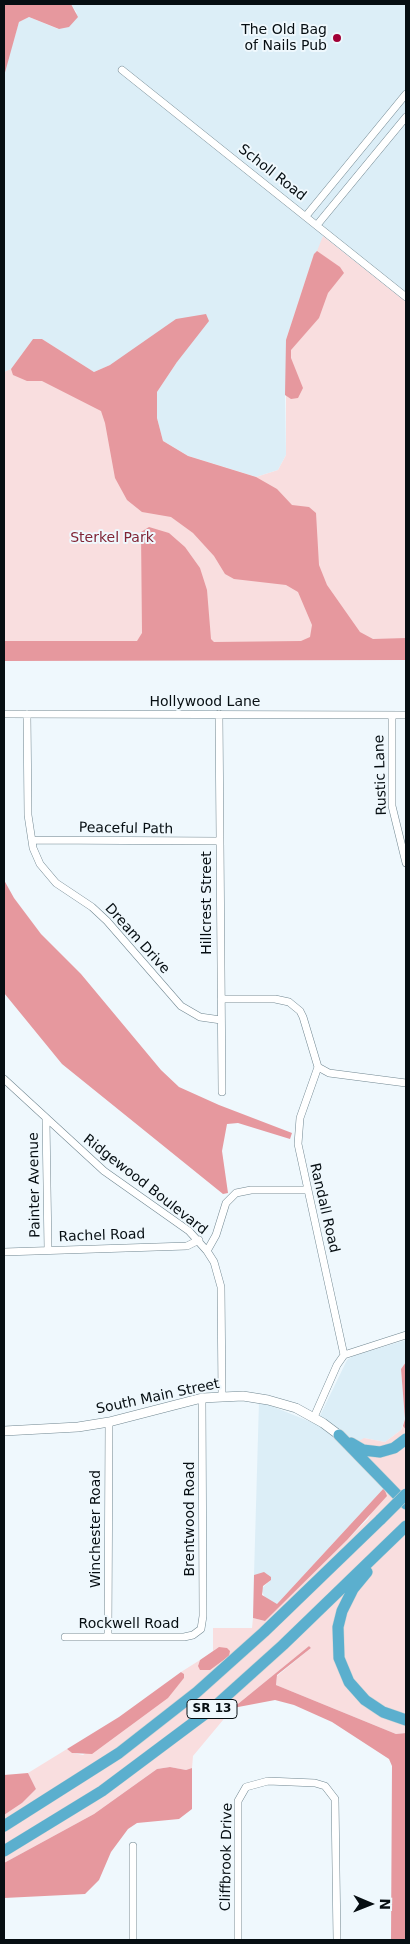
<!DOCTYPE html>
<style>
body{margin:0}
#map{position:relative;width:410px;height:1944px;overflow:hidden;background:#eff8fd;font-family:"DejaVu Sans",sans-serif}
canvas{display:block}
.frame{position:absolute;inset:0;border:5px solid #060e12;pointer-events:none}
.north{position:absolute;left:345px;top:1879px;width:50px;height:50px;-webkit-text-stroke:4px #eff8fd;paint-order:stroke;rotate:91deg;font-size:14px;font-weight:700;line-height:20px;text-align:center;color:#060e12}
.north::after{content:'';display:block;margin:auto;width:18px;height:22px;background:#060e12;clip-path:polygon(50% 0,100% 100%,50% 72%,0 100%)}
</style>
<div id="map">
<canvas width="410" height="1944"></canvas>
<div class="frame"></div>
<div class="north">N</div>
</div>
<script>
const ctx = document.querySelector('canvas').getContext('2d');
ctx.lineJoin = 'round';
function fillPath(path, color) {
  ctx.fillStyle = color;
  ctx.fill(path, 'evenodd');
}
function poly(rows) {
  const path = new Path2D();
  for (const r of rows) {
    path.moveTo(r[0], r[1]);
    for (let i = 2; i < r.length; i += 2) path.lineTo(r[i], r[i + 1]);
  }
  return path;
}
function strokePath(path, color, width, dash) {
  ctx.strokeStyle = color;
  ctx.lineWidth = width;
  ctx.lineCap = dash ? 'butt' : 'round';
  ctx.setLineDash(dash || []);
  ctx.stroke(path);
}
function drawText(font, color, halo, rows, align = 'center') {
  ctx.font = font + ' "DejaVu Sans",sans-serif';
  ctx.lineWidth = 4;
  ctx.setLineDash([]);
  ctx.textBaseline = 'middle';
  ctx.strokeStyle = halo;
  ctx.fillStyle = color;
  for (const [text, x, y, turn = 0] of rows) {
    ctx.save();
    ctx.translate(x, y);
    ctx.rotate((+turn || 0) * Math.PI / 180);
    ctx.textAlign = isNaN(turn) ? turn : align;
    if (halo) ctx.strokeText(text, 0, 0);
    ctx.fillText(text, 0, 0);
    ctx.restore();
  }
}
const built = poly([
 [71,4,406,4,406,302,323,236,285,395,286,455,278,470,256,477,188,456,163,441,157,418,157,392,177,362,110,365,94,372,42,339,33,339,11,369,4,372,5,68,19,22,29,17,58,29,77,13],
 [406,1340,406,1362,401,1369,405,1419,401,1430,385,1442,364,1438,384,1488,277,1604,274,1604,265,1598,261,1589,271,1580,254,1575,259,1401,316,1424,347,1360,353,1356]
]);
const green = poly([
 [323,236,406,302,406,645,4,648,4,372,11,369,89,382,163,441,188,456,256,477,278,470,286,455,286,340,314,254,317,251],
 [403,1426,406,1430,406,1733,396,1734,276,1685,277,1676,311,1648,309,1646,233,1708,193,1756,192,1768,186,1770,170,1767,157,1769,94,1814,4,1863,4,1815,22,1803,36,1789,28,1773,67,1749,73,1753,83,1755,167,1698,184,1678,184,1674,181,1672,200,1660,198,1666,219,1647,213,1651,213,1628,252,1628,253,1618,265,1621,368,1519,384,1488,359,1441,364,1438,385,1442,401,1430]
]);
const forest = poly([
 [4,4,71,4,78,17,69,27,59,29,29,17,19,22,4,76],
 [317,251,340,267,344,273,328,293,319,318,291,350,291,358,303,388,298,398,291,399,285,395,286,340,314,254],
 [206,314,209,321,177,362,157,392,157,418,163,441,188,456,256,477,277,489,292,505,309,507,316,513,319,565,327,585,360,632,373,639,406,638,406,660,4,661,4,641,137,641,142,633,141,532,149,527,169,533,185,547,200,568,207,590,211,639,214,642,301,641,310,637,312,625,298,592,286,585,234,579,225,574,214,556,193,533,171,517,142,512,127,500,115,478,105,423,101,411,42,381,27,381,13,375,11,369,33,339,42,339,94,372,110,365,176,319],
 [4,880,14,898,41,934,81,974,161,1070,179,1087,219,1105,292,1133,290,1139,238,1123,227,1124,222,1151,228,1193,223,1194,62,1064,4,993],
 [406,1362,406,1430,403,1426,405,1419,401,1369],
 [384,1488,387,1496,347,1540,265,1621,253,1618,254,1575,264,1572,271,1577,271,1580,263,1586,262,1595,277,1604],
 [309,1646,311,1648,277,1675,276,1685,396,1734,406,1733,406,1940,391,1940,392,1766,389,1759,332,1722,294,1705,275,1700,233,1708],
 [219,1647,227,1648,230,1651,229,1656,210,1670,200,1670,198,1666,200,1660],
 [181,1672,184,1674,184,1678,168,1698,92,1754,72,1753,67,1749,119,1717],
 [170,1767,186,1770,192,1768,192,1809,179,1819,137,1823,128,1829,111,1852,99,1880,85,1894,4,1898,4,1863,94,1814,157,1769],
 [28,1773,36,1789,22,1803,4,1815,4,1775]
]);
const minor = poly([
 [122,70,406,297],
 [306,216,406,94],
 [317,225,406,117],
 [4,714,406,715],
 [27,714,28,815,33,848,40,864,56,883,92,907,107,921,181,1006,200,1017,221,1020],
 [219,714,222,1092],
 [392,715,392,806,406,863],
 [32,840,219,841],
 [221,999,275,999,289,1002,300,1011,303,1017,318,1067,329,1073,406,1083],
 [318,1067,300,1118,298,1144,344,1355],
 [4,1079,104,1171,189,1231,207,1251,214,1262,221,1287,222,1395],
 [46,1120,48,1250],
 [207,1251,216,1235,226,1203,236,1193,251,1190,307,1190],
 [4,1252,187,1246,199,1240],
 [314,1417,337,1365,344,1355,406,1335],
 [108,1636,109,1422],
 [65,1637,184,1637,193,1635,201,1629,203,1616,202,1398],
 [133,1940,133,1846],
 [238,1940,238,1801,246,1787,268,1781,315,1783,325,1786,335,1799,337,1940]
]);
const tertiary = poly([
 [4,1431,78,1427,109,1422,202,1398,243,1396,268,1400,296,1408,323,1423,339,1435]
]);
const trunk = poly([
 [339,1435,406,1504],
 [351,1443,363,1450,380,1452,394,1448,406,1439],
 [367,1572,353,1589,342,1611,338,1627,339,1658,349,1682,365,1700,383,1712,406,1720],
 [4,1826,119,1753,197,1692,264,1632,381,1519],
 [4,1851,102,1791,213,1708,283,1645,406,1526]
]);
const trunkBridge = poly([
 [381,1519,406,1494]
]);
const markers = [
 [337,38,5,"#a10036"]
];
const shields = [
 [212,1709,50]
];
const shieldNames = [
 ["SR 13",212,1709]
];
const poiNames = [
 ["The Old Bag",327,30],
 ["of Nails Pub",327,46]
];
const streetNames = [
 ["Scholl Road",272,173,38],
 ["Hollywood Lane",205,702],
 ["Rustic Lane",381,775,-92],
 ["Peaceful Path",126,829,1],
 ["Hillcrest Street",207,903,-90],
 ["Dream Drive",137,939,48],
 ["Painter Avenue",35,1185,-91],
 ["Ridgewood Boulevard",145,1185,38],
 ["Randall Road",324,1208,77],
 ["Rachel Road",102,1236,-2],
 ["South Main Street",158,1397,-12],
 ["Brentwood Road",190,1519,-90],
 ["Winchester Road",96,1529,-90],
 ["Rockwell Road",129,1624],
 ["Cliffbrook Drive",227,1857,-89]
];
const parkNames = [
 ["Sterkel Park",112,538]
];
fillPath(built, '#dceef7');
fillPath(green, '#f9dedf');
fillPath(forest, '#e6989e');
strokePath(minor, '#718791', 8);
strokePath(tertiary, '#718791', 10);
strokePath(trunk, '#d2d4d4', 12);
strokePath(minor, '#fff', 7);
strokePath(tertiary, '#fff', 9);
strokePath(trunk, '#5bafce', 11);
strokePath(trunkBridge, '#d2d4d4', 12, []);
strokePath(trunkBridge, '#5bafce', 11);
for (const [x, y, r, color] of markers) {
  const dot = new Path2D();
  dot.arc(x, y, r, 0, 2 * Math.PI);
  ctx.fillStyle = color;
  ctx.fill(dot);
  strokePath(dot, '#eff8fd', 2);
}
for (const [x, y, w] of shields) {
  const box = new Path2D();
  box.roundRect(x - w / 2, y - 9.5, w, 19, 4);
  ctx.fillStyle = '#eff8fd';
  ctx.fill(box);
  strokePath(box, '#060e12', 1);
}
drawText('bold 12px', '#060e12', null, shieldNames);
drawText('14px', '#060e12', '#eff8fd', poiNames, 'right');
drawText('14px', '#060e12', '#eff8fd', streetNames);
drawText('14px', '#802435', '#eff8fd', parkNames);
</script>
